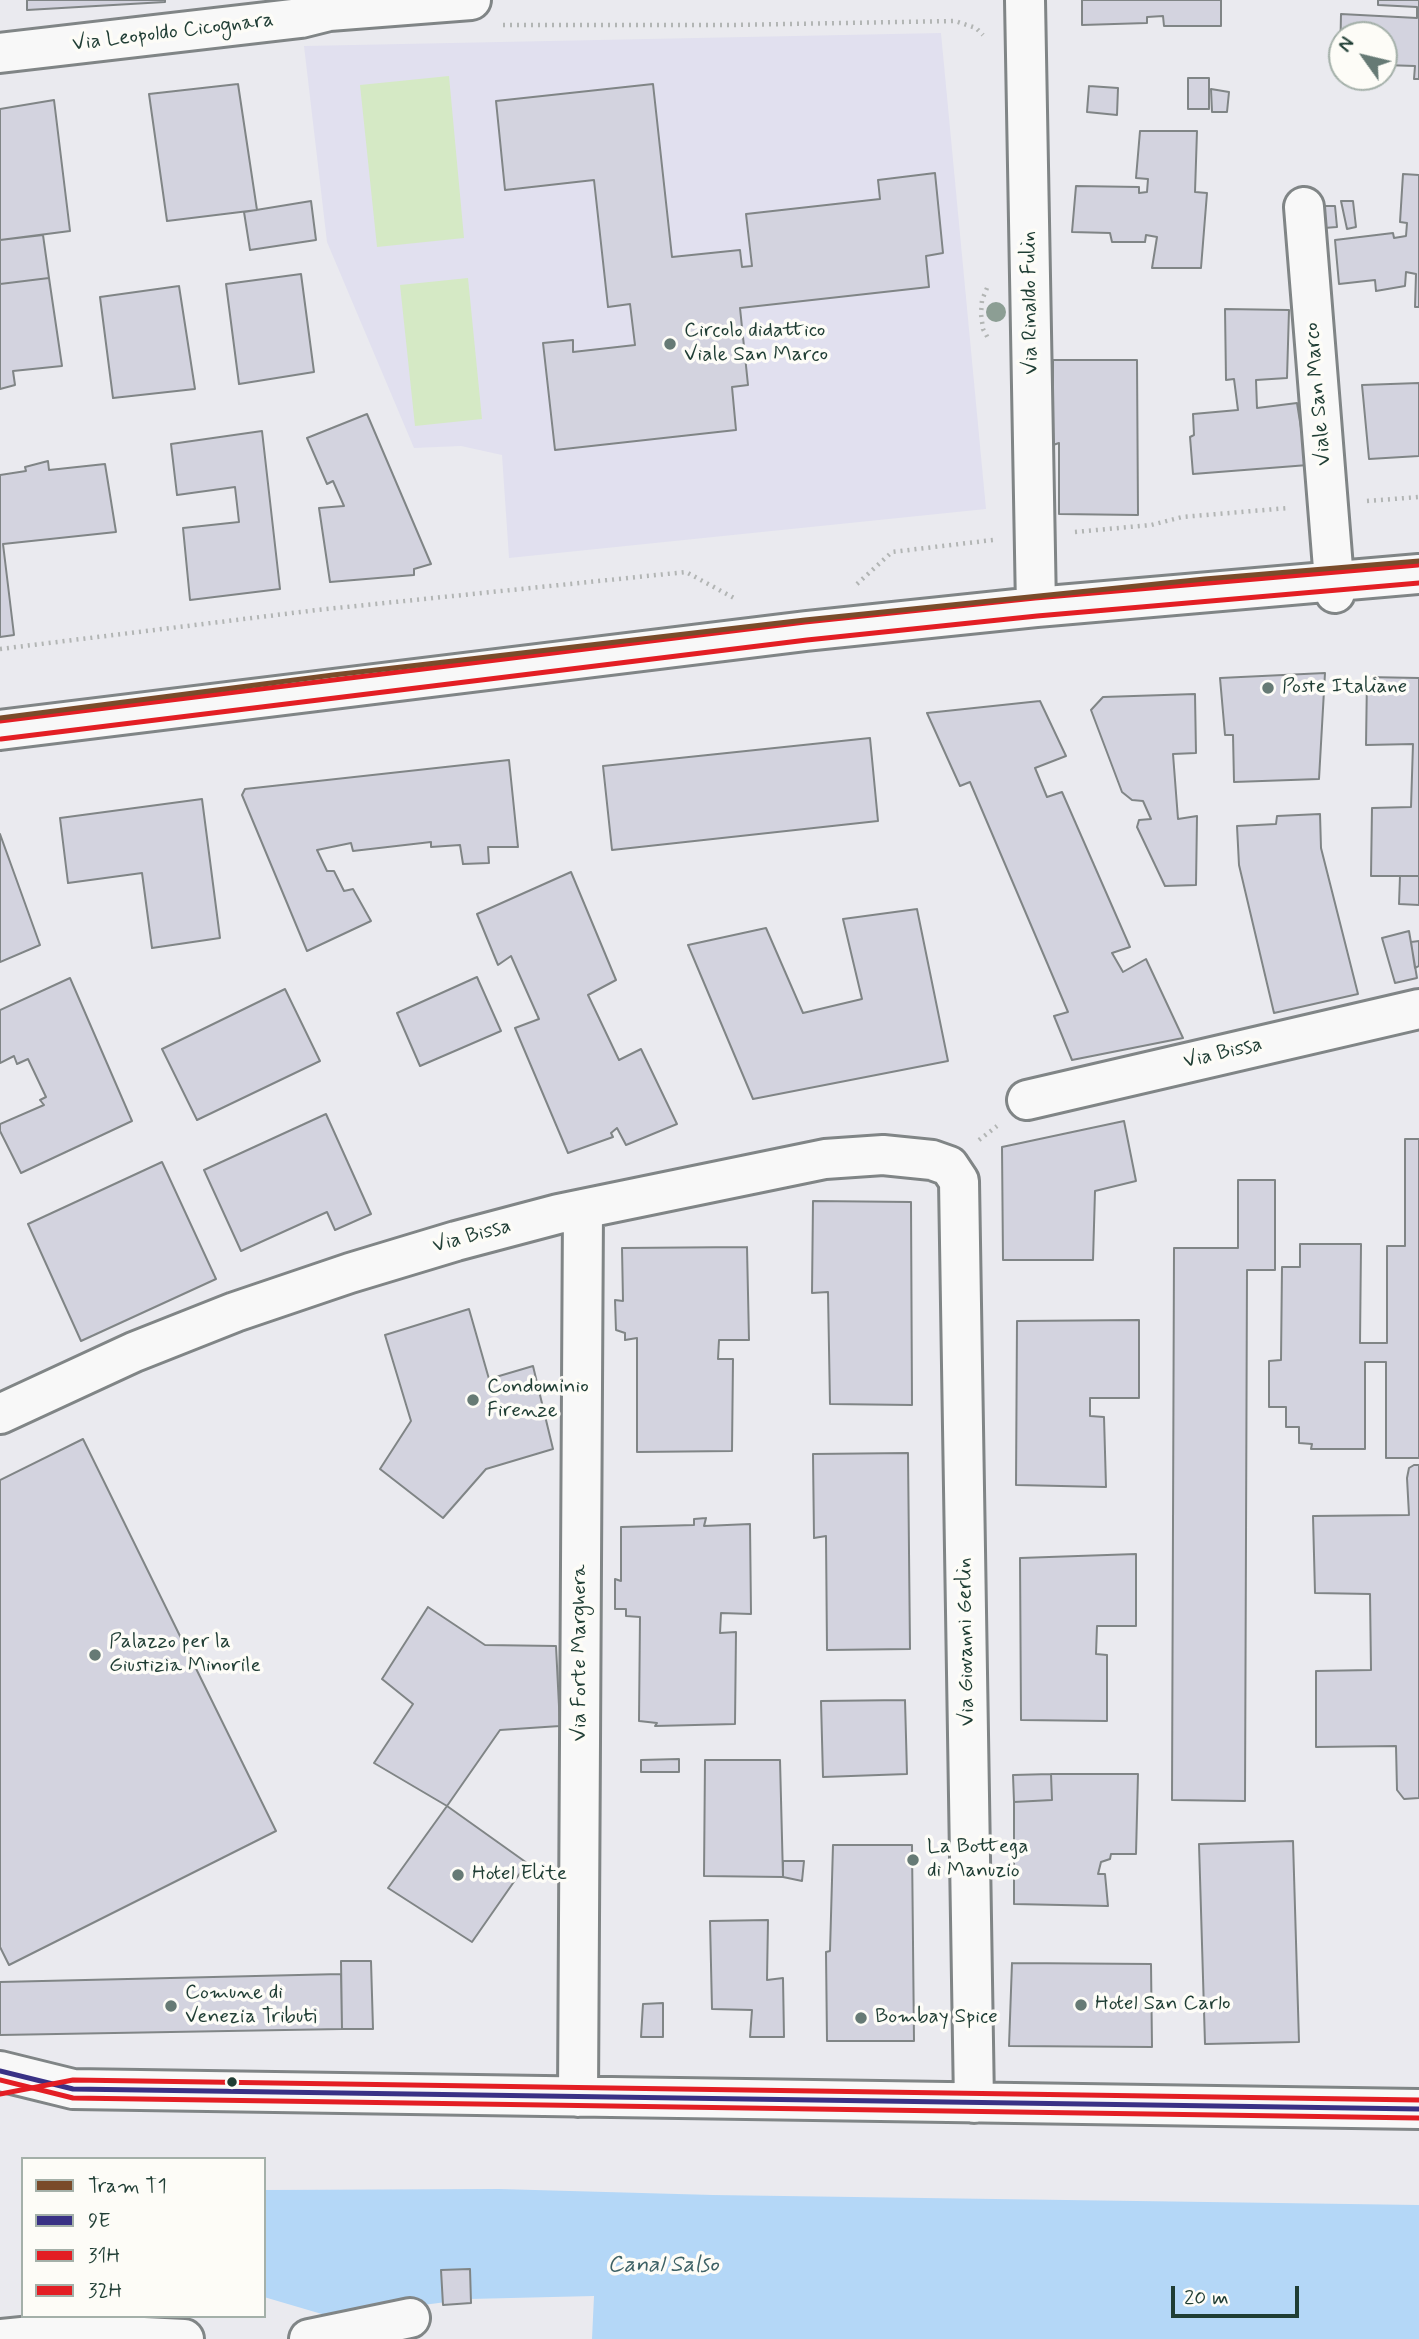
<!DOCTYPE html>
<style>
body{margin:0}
#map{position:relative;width:1419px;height:2339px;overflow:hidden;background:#eaeaef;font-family:Mynerve,sans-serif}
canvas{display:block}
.legend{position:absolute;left:21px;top:2157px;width:245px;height:161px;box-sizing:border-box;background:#fdfcf7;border:2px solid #a4b0a9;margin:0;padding:9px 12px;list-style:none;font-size:21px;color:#1f3d34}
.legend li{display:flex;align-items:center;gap:14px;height:35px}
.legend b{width:35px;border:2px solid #a4b0a9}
.north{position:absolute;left:1328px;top:21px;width:70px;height:70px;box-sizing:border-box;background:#fdfcf7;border:2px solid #a4b0a9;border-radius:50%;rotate:304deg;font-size:19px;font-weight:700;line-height:28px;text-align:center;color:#1f3d34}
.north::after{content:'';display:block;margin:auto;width:24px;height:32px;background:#667a75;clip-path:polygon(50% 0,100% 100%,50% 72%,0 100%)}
.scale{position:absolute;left:1171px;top:2286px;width:128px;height:32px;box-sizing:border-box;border:4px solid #1f3d34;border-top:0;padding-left:9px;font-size:21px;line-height:24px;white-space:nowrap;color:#1f3d34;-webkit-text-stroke:5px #fdfcf7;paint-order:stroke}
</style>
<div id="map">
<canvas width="1419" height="2339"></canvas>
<ul class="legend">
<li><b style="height:9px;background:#7a4b2a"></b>Tram T1</li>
<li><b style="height:9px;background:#393185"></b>9E</li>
<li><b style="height:9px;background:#e31e24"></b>31H</li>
<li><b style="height:9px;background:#e31e24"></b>32H</li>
</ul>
<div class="north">N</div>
<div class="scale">20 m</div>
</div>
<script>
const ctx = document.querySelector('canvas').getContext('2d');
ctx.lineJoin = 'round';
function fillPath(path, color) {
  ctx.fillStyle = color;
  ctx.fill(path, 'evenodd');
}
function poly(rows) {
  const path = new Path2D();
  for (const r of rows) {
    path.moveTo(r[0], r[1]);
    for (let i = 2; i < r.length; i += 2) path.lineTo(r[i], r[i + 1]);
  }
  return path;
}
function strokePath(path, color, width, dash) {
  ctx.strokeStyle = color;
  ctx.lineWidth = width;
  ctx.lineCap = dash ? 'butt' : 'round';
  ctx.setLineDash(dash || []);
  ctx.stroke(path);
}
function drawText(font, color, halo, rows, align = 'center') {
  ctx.font = font + ' Mynerve,sans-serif';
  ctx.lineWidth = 7;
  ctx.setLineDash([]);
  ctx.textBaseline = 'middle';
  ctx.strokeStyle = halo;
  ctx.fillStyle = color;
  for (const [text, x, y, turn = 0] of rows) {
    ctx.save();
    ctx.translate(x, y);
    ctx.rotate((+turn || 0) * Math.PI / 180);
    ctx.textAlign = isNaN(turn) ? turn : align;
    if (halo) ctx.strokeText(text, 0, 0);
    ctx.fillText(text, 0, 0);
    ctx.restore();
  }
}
const built = poly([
 [941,33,986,509,509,558,502,455,461,446,414,448,327,242,304,46]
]);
const green = poly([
 [449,76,464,238,377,247,360,85],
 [468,278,482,419,415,426,400,285]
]);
const water = poly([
 [499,2189,713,2195,1419,2205,1419,2339,592,2339,594,2296,469,2299,332,2317,264,2297,264,2190]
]);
const building = poly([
 [27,0,165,0,165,2,27,10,27,0],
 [1082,0,1221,0,1221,26,1164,26,1163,16,1147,17,1147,23,1082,25,1082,0],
 [1378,0,1419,0,1419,79,1414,79,1415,66,1384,65,1384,35,1342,35,1342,65,1340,64,1341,14,1417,18,1417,7,1378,5,1378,0],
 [1188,78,1209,78,1209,109,1188,109,1188,78],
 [238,84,257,210,167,221,149,94,238,84],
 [653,84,672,257,740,250,742,267,752,266,746,214,880,199,878,180,935,173,943,253,926,256,929,287,740,308,748,385,732,387,736,430,555,450,543,343,573,340,573,352,635,345,630,304,608,307,594,180,505,190,496,101,653,84],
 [1089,86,1118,88,1117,115,1087,112,1089,86],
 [1211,89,1229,92,1227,112,1212,112,1211,89],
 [54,100,70,231,0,240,0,109,54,100],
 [1140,131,1197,131,1195,192,1207,193,1201,268,1152,268,1157,237,1146,235,1145,242,1112,242,1110,233,1072,232,1076,186,1139,187,1139,193,1147,192,1148,179,1136,178,1140,131],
 [1403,174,1419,175,1419,307,1415,307,1416,274,1406,272,1405,286,1376,291,1375,280,1339,284,1335,240,1393,233,1394,238,1406,236,1407,223,1400,222,1403,174],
 [311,201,316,240,250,250,244,212,311,201],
 [1341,201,1353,201,1356,227,1347,229,1341,201],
 [1322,206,1335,206,1337,227,1324,228,1322,206],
 [43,235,49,278,0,284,0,240,43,235],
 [301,274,314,372,239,384,226,284,301,274],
 [49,278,62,366,13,371,15,385,0,389,0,284,49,278],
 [179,286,195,389,113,398,100,297,179,286],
 [1225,309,1289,310,1287,378,1256,380,1257,408,1297,403,1301,428,1306,426,1308,465,1193,474,1190,437,1194,435,1193,414,1238,410,1234,379,1226,380,1225,309],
 [1053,360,1137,360,1138,515,1059,514,1059,443,1053,445,1053,360],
 [1419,383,1419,456,1369,459,1362,385,1419,383],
 [367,414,431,564,414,569,414,575,330,582,319,508,344,506,333,481,327,484,307,438,367,414],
 [262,431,280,589,190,600,183,528,239,522,235,487,177,495,171,444,262,431],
 [48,461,49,470,105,464,116,532,3,544,14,635,0,637,0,475,26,471,25,467,48,461],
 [1325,673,1319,779,1234,782,1233,735,1225,735,1220,678,1325,673],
 [1367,677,1419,678,1419,876,1371,876,1372,808,1411,807,1413,744,1366,745,1367,677],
 [1195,694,1196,753,1173,754,1178,819,1197,816,1196,885,1165,886,1137,827,1139,820,1151,819,1143,801,1132,800,1122,792,1091,710,1103,697,1195,694],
 [1040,701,1066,756,1035,768,1047,797,1062,792,1130,947,1112,953,1123,972,1146,959,1183,1038,1072,1060,1054,1016,1068,1012,970,782,960,786,927,713,1040,701],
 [870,738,878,821,612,850,603,766,870,738],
 [509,760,518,847,488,847,489,863,463,864,460,845,431,847,431,842,353,851,351,843,317,850,327,871,334,871,344,891,353,889,371,921,307,951,242,795,245,789,509,760],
 [202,799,220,938,152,948,142,873,68,883,60,818,202,799],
 [1320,814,1321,848,1358,994,1274,1013,1239,865,1237,826,1276,824,1277,816,1320,814],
 [0,834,40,945,0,962,0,834],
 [571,872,616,980,588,995,619,1060,641,1049,677,1124,626,1145,617,1128,611,1133,613,1137,568,1153,515,1028,539,1019,511,956,498,965,477,914,571,872],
 [1400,876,1419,876,1419,905,1399,904,1400,876],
 [917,909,948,1061,753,1099,688,945,766,928,803,1013,862,999,843,919,917,909],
 [1409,931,1417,978,1395,983,1382,938,1409,931],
 [1419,941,1419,966,1415,968,1411,942,1419,941],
 [477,977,501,1031,420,1066,397,1013,477,977],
 [70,978,132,1121,21,1173,0,1131,0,1124,44,1105,40,1100,46,1097,28,1059,17,1064,14,1056,0,1063,0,1010,70,978],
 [285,989,320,1061,197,1120,162,1049,285,989],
 [326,1114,371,1214,335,1230,327,1212,241,1251,204,1170,326,1114],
 [1124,1121,1136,1181,1095,1191,1093,1260,1003,1260,1002,1147,1124,1121],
 [1405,1139,1419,1139,1419,1458,1386,1458,1386,1362,1365,1362,1365,1449,1311,1449,1312,1444,1299,1443,1299,1427,1286,1427,1286,1407,1269,1407,1269,1361,1281,1360,1282,1267,1300,1267,1300,1244,1361,1244,1360,1343,1387,1343,1387,1246,1405,1246,1405,1139],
 [162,1162,216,1279,81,1341,28,1224,162,1162],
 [1238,1180,1275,1180,1275,1270,1247,1270,1245,1801,1172,1800,1174,1248,1238,1248,1238,1180],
 [813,1201,911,1202,912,1405,830,1404,828,1292,812,1293,813,1201],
 [747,1247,749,1340,719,1340,718,1359,733,1359,732,1451,637,1452,637,1338,625,1340,625,1333,616,1330,615,1300,623,1301,622,1248,747,1247],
 [469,1309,489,1379,533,1366,553,1449,486,1469,443,1518,380,1469,411,1421,385,1335,469,1309],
 [1139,1320,1139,1398,1090,1398,1090,1416,1104,1417,1106,1487,1016,1485,1017,1321,1139,1320],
 [83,1439,276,1831,9,1965,0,1947,0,1480,83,1439],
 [908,1453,910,1649,827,1650,826,1536,814,1538,813,1454,908,1453],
 [1414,1465,1419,1465,1419,1798,1404,1799,1397,1790,1396,1746,1316,1747,1316,1671,1371,1670,1370,1594,1315,1593,1313,1516,1409,1515,1407,1478,1409,1468,1414,1465],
 [706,1518,704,1526,750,1524,751,1614,721,1613,720,1633,736,1632,735,1724,655,1726,657,1723,639,1721,640,1617,626,1616,626,1609,615,1609,615,1579,621,1581,621,1527,694,1525,694,1519,706,1518],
 [1136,1554,1136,1626,1097,1626,1096,1654,1107,1655,1107,1721,1021,1720,1020,1558,1136,1554],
 [428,1607,485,1645,556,1646,560,1726,500,1730,447,1806,374,1763,413,1704,382,1679,428,1607],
 [905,1700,907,1774,823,1777,821,1701,905,1700],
 [679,1759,679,1772,641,1772,641,1760,679,1759],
 [705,1760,780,1760,783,1877,704,1876,705,1760],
 [1051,1774,1138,1774,1136,1854,1111,1854,1110,1859,1101,1862,1098,1874,1105,1874,1108,1906,1014,1904,1014,1802,1052,1800,1051,1774],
 [1051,1774,1052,1800,1014,1802,1013,1775,1051,1774],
 [447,1806,527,1863,472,1942,388,1888,447,1806],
 [1293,1841,1299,2042,1205,2044,1199,1844,1293,1841],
 [833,1845,912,1845,914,2041,827,2041,826,1952,830,1951,833,1845],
 [783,1861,804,1861,802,1881,783,1877,783,1861],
 [768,1920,767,1980,783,1978,784,2037,750,2037,752,2010,712,2009,710,1921,768,1920],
 [341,1961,371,1961,373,2029,342,2029,341,1961],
 [1012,1963,1151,1964,1152,2047,1009,2046,1012,1963],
 [341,1974,342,2029,0,2035,0,1982,341,1974],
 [663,2003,663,2037,641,2037,643,2004,663,2003],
 [470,2269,471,2303,443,2305,441,2270,470,2269]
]);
const path = poly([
 [503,25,731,25,955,21,976,28,983,35],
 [987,288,982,300,981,314,983,329,989,340],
 [1367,501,1419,497],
 [1075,532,1151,525,1182,517,1288,508],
 [857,584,892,552,993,540],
 [0,649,317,610,686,572,734,598],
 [979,1140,997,1126]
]);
const minor = poly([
 [1025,0,1036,607],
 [0,53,301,18,329,11,471,0],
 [1304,207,1335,593],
 [0,730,806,631,1036,607,1419,574],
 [1027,1100,1419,1009],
 [0,1414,134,1352,235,1312,350,1273,456,1241,558,1214,825,1159,883,1155,932,1160,949,1166,959,1181,974,2103],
 [0,2071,73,2089,1419,2109],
 [578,2097,583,1209],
 [2,2339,62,2333,184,2339],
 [309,2339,410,2318]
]);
const bus1 = poly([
 [0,2071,73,2089,1419,2109]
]);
const bus2 = poly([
 [1,739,807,640,1037,616,1419,583],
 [0,2080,73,2098,1419,2118]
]);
const bus3 = poly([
 [0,721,805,622,1035,598,1418,565],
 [0,2094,73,2080,1419,2100]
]);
const tram1 = poly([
 [0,718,333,675,805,620,1205,579,1419,561]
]);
const trees = [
 [996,312]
];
const markers = [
 [670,344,7,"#667a75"],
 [1268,688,7,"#667a75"],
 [473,1400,7,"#667a75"],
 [95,1655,7,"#667a75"],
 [913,1860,7,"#667a75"],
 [458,1875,7,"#667a75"],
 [1081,2005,7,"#667a75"],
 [171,2006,7,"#667a75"],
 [861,2018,7,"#667a75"],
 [232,2082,6,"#1f3d34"]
];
const streetNames = [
 ["Via Leopoldo Cicognara",173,33,-7],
 ["Via Rinaldo Fulin",1031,303,-91],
 ["Viale San Marco",1319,394,-95],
 ["Via Bissa",1223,1054,-13],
 ["Via Bissa",472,1237,-15],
 ["Via Giovanni Gerlin",967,1642,-91],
 ["Via Forte Marghera",581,1653,-90]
];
const poiNames = [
 ["Circolo didattico",684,332],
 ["Viale San Marco",684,356],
 ["Poste Italiane",1282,688],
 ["Condominio",487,1388],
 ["Firenze",487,1412],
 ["Palazzo per la",109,1643],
 ["Giustizia Minorile",109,1667],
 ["La Bottega",927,1848],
 ["di Manuzio",927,1872],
 ["Hotel Elite",472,1875],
 ["Comune di",185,1994],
 ["Venezia Tributi",185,2018],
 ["Hotel San Carlo",1095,2005],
 ["Bombay Spice",875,2018]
];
const waterNames = [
 ["Canal Salso",663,2266]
];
fillPath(built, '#e1e0ef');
fillPath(green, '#d5e9c5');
fillPath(water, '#b4d7f7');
fillPath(building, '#d3d3df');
strokePath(building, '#808586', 2);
strokePath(minor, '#808586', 44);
strokePath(path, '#b2b5b4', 4.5, [2, 5]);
strokePath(minor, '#f8f8f8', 38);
strokePath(bus1, '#393185', 5);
strokePath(bus2, '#e31e24', 5);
strokePath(bus3, '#e31e24', 5);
strokePath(tram1, '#7a4b2a', 5);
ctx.fillStyle = '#8c9e94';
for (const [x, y] of trees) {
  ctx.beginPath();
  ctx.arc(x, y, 10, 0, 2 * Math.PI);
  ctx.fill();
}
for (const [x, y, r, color] of markers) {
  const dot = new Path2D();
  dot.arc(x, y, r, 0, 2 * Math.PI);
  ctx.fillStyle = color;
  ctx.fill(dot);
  strokePath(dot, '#fdfcf7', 2.5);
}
drawText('21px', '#1f3d34', '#fdfcf7', streetNames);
drawText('21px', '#1f3d34', '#fdfcf7', poiNames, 'left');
drawText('italic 23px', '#3e6266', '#fdfcf7', waterNames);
</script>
